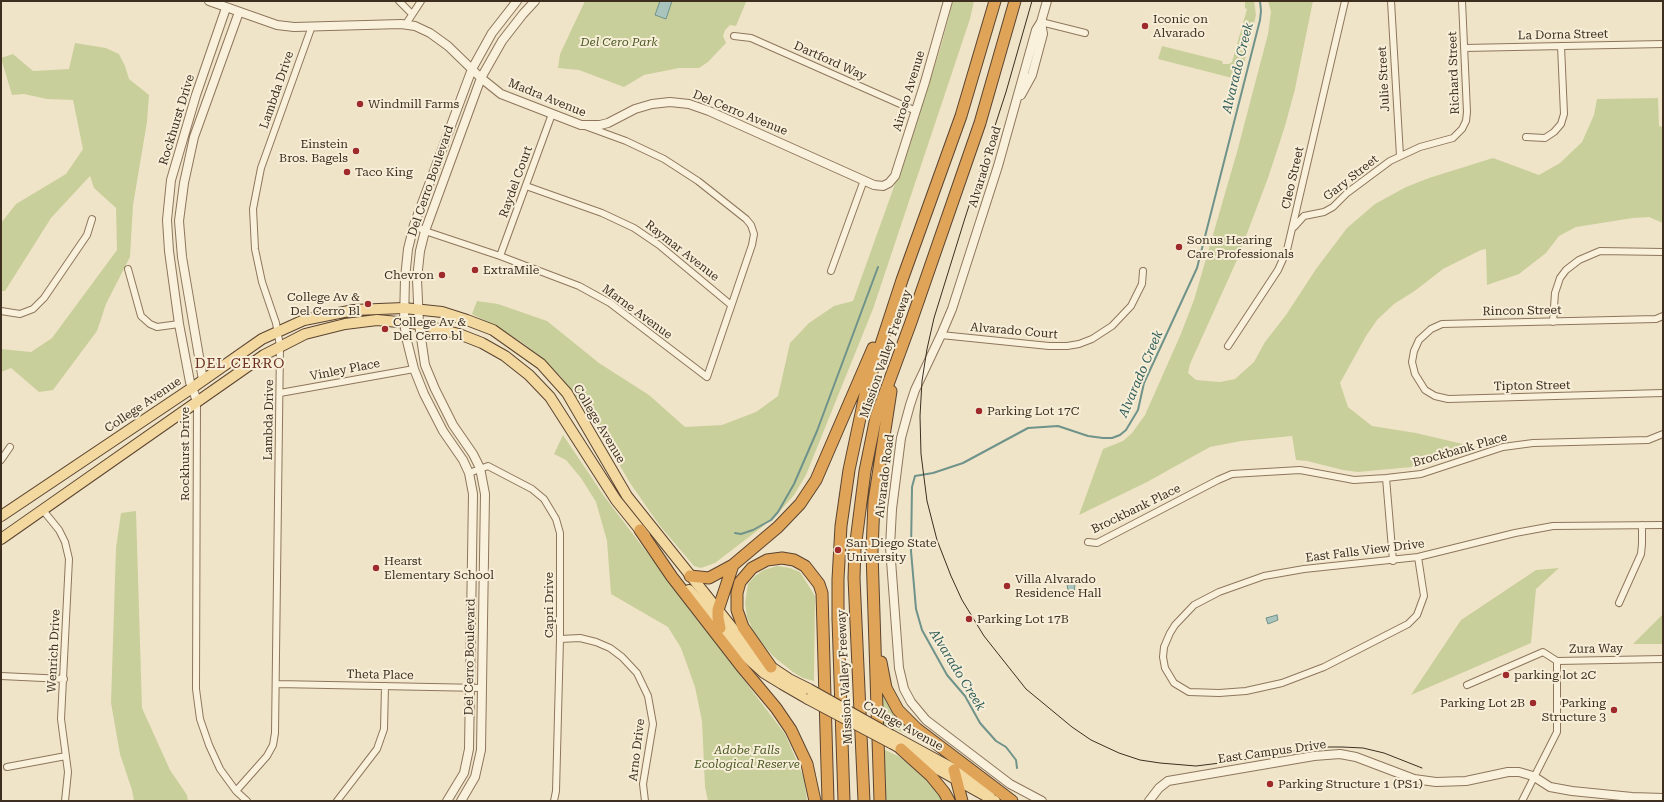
<!DOCTYPE html>
<style>
body{margin:0}
#map{position:relative;width:1664px;height:802px;overflow:hidden;background:#f0e4c8;font-family:"Roboto Serif",serif}
canvas{display:block}
.frame{position:absolute;inset:0;border:2px solid #3d2e20;pointer-events:none}
</style>
<div id="map">
<canvas width="1664" height="802"></canvas>
<div class="frame"></div>
</div>
<script>
const ctx = document.querySelector('canvas').getContext('2d');
ctx.lineJoin = 'round';
function fillPath(path, color) {
  ctx.fillStyle = color;
  ctx.fill(path, 'evenodd');
}
function poly(rows) {
  const path = new Path2D();
  for (const r of rows) {
    path.moveTo(r[0], r[1]);
    for (let i = 2; i < r.length; i += 2) path.lineTo(r[i], r[i + 1]);
  }
  return path;
}
function strokePath(path, color, width, dash) {
  ctx.strokeStyle = color;
  ctx.lineWidth = width;
  ctx.lineCap = dash ? 'butt' : 'round';
  ctx.setLineDash(dash || []);
  ctx.stroke(path);
}
function drawText(font, color, halo, rows, align = 'center') {
  ctx.font = font + ' "Roboto Serif",serif';
  ctx.lineWidth = 4;
  ctx.setLineDash([]);
  ctx.textBaseline = 'middle';
  ctx.strokeStyle = halo;
  ctx.fillStyle = color;
  for (const [text, x, y, turn = 0] of rows) {
    ctx.save();
    ctx.translate(x, y);
    ctx.rotate((+turn || 0) * Math.PI / 180);
    ctx.textAlign = isNaN(turn) ? turn : align;
    if (halo) ctx.strokeText(text, 0, 0);
    ctx.fillText(text, 0, 0);
    ctx.restore();
  }
}
const green = poly([
 [585,1,743,1,746,2,736,26,730,25,725,30,723,36,726,43,708,62,699,68,679,68,644,75,624,87,579,70,558,68,560,54],
 [953,1,974,1,970,19,873,309,806,475,794,495,780,511,762,527,715,563,701,568,694,566,660,526,630,483,594,422,561,377,542,358,524,344,503,330,472,314,477,301,498,304,547,321,599,363,649,395,685,427,722,425,756,412,778,396,790,343,809,323,834,306,853,301,914,131,941,46],
 [1245,1,1254,1,1256,15,1240,80,1158,59,1162,46,1222,61,1223,64,1229,64,1232,62,1247,9,1245,8],
 [1268,1,1313,1,1295,89,1285,126,1268,178,1237,260,1190,364,1188,373,1196,380,1220,382,1235,379,1254,362,1265,342,1286,315,1316,269,1347,228,1375,204,1406,187,1429,178,1493,158,1539,175,1560,163,1582,142,1594,115,1597,99,1658,98,1659,126,1663,127,1663,223,1649,217,1633,218,1576,227,1559,236,1546,253,1519,274,1487,285,1486,249,1481,250,1443,269,1416,290,1394,304,1377,320,1366,336,1340,383,1348,407,1372,426,1416,433,1480,448,1412,467,1358,472,1343,470,1307,461,1296,460,1292,436,1241,441,1210,447,1147,482,1079,515,1103,449,1123,441,1132,433,1145,415,1180,336,1194,300,1237,152,1268,34,1271,12],
 [75,43,106,48,119,54,125,66,129,79,149,95,147,122,133,205,130,257,106,304,97,331,53,390,39,392,11,368,1,372,1,349,31,352,52,338,117,250,116,208,94,188,90,176,51,218,5,291,1,291,1,223,16,204,66,174,83,149,73,100,47,99,24,94,12,95,1,58,13,54,33,71,69,69],
 [563,435,604,496,785,734,804,778,807,801,708,801,705,787,702,721,695,687,681,648,668,627,611,594,607,541,596,502,581,478,566,460,554,454],
 [136,511,142,708,170,770,187,795,188,801,134,801,132,790,120,754,111,703,116,548,121,513],
 [777,566,790,568,800,572,815,596,814,681,803,678,793,672,774,657,756,637,747,617,745,603,748,584,755,576,764,570],
 [1559,568,1536,589,1531,643,1411,695,1461,620,1536,570],
 [1663,614,1663,644,1633,644],
 [882,692,892,706,924,739,926,743,884,724],
 [883,749,898,756,920,772,936,789,944,801,884,801]
]);
const water = poly([
 [660,1,672,1,666,19,655,15,660,1],
 [1075,583,1074,596,1069,596,1066,594,1068,591,1067,584,1075,583],
 [1277,615,1278,620,1268,624,1266,618,1277,615]
]);
const stream = poly([
 [735,533,741,534,753,530,771,520,778,512,794,484,817,431,878,267],
 [1017,768,1016,760,1006,747,996,741,980,723,965,696,947,675,922,630,916,609,911,551,912,487,915,476,933,473,963,463,1028,428,1058,426,1088,436,1103,438,1112,438,1120,435,1126,430,1138,410,1144,383,1197,268,1260,20,1261,11,1260,1]
]);
const minor = poly([
 [399,1,412,14],
 [1391,1,1400,156],
 [1041,22,1085,33],
 [406,24,421,1],
 [734,36,751,38,916,111],
 [1464,48,1663,44],
 [1526,137,1545,138,1554,132,1561,124,1564,114,1561,46],
 [526,186,602,213,634,228,659,245,731,305],
 [414,225,425,231,500,256,579,286,610,303,707,377,752,245,754,234,751,225,746,219,698,181,664,159,626,141,585,126],
 [1294,227,1304,216,1324,212,1333,207,1347,193,1390,161,1420,147,1453,138,1462,129,1466,121,1467,112,1462,1],
 [500,256,552,114],
 [128,269,141,316,150,324,157,327,179,324],
 [831,271,864,180],
 [1,311,20,314,33,309,44,298,87,235,92,219],
 [1663,316,1656,319,1442,324,1431,329,1419,340,1414,351,1412,362,1415,374,1425,390,1435,396,1448,399,1663,393],
 [1553,322,1555,293,1560,278,1566,270,1579,260,1600,251,1663,252],
 [941,335,1049,346,1067,346,1079,344,1092,339,1112,326,1131,306,1142,284,1143,271],
 [1228,346,1278,270,1287,250,1345,1],
 [280,393,414,369],
 [197,401,196,689,200,719,209,745,220,769,236,791,247,801],
 [1,460,10,447],
 [469,473,488,466,532,489,544,499,556,519,560,533,560,639,556,791,554,801],
 [1386,478,1393,561],
 [42,509,59,530,65,542,69,559,61,719,68,772,65,801],
 [1088,542,1097,543,1218,480,1232,474,1300,470,1354,480,1386,478,1421,474,1503,447,1533,443,1648,440,1663,434],
 [1418,557,1424,596,1417,615,1408,624,1324,667,1282,683,1246,691,1219,693,1189,692,1174,683,1165,668,1163,657,1164,647,1170,633,1175,625,1194,605,1219,592,1264,576,1304,569,1418,557,1515,533,1553,526,1663,525],
 [1619,603,1641,554,1642,544,1642,525],
 [560,639,580,638,596,642,610,648,622,657,637,673,648,696,653,724,643,784,645,801],
 [1,676,64,679],
 [277,684,482,688],
 [1467,685,1543,652,1557,661],
 [7,767,66,756],
 [236,791,267,756,273,745,275,733,280,346,276,323,262,282,255,249,253,209,261,168,312,26],
 [337,801,377,749,384,729,385,686],
 [1522,801,1557,732,1557,661,1663,659]
]);
const tertiary = poly([
 [209,1,277,25,294,27,401,24,415,26,430,33,448,46,481,78,501,94,581,125,600,125,608,123,635,109,652,104,670,102,689,104,709,111,874,185,883,186,889,183,895,176,925,82,948,1],
 [1021,95,1032,75,1043,34,1041,22],
 [203,380,182,257,179,221,184,183,194,137,239,12],
 [197,401,190,382,179,324,169,251,167,220,171,180,196,95,226,8],
 [447,801,464,773,469,749,473,494,469,473,463,460,443,431,424,394,414,369,407,341,404,322,405,278,408,249,414,225,472,69,492,33,517,1],
 [461,801,475,777,481,750,485,494,480,468,473,454,453,425,435,389,425,365,419,324,417,279,420,251,425,231,481,78,502,41,523,14,535,1],
 [1042,801,1010,784,926,720,911,702,904,689,899,668,890,547,892,509,901,438,910,405,915,390,941,335,952,309,998,166,1036,30,1041,22,1047,1],
 [1149,801,1159,788,1168,781,1314,756,1340,754,1356,757,1414,779,1436,782,1466,781,1508,772,1519,772,1533,776,1550,787,1572,791,1632,797,1663,798]
]);
const primary = poly([
 [1,516,192,388,262,339,304,320,354,310,404,308,442,312,467,320,493,330,541,364,567,393,627,496,742,640,771,667,789,679,809,689],
 [1,539,264,355,305,334,345,324,377,320,419,324,459,334,482,343,505,356,529,375,550,397,616,500,645,536],
 [689,590,740,651,764,673,782,684,808,699],
 [891,735,992,790],
 [891,743,995,801]
]);
const motorway = poly([
 [640,530,672,577,741,666,776,708,791,730,807,764,815,801],
 [690,576,709,578,733,565,778,527,800,504,816,480,873,348],
 [720,628,718,618,718,610,733,565],
 [881,662,886,688,898,710,917,729,1012,801],
 [771,667,743,627,737,610,737,593,740,582,752,568,767,560,782,558,794,560,805,566,819,584,822,593,828,801],
 [901,749,931,776,944,792,949,801],
 [954,770,962,801],
 [844,801,838,619,838,579,841,526,849,470,866,390,902,280,961,116,995,1],
 [864,801,854,578,855,549,865,471,876,417,911,322,980,123,1015,1],
 [880,801,872,552,874,501,891,391]
]);
const tram = poly([
 [1032,1,1006,92,965,218,934,318,927,349,922,381,920,416,921,454,927,501,937,540,951,576,962,600,984,636,1026,689,1072,727,1091,740,1119,753,1140,760,1160,763,1196,766,1236,761,1318,747,1342,747,1363,748,1384,753,1422,768]
]);
const primaryBridge = poly([
 [809,689,891,735],
 [808,699,891,743]
]);
const markers = [
 [1145,26,4,"#9e2a2b"],
 [360,104,4,"#9e2a2b"],
 [356,151,4,"#9e2a2b"],
 [347,172,4,"#9e2a2b"],
 [1179,247,4,"#9e2a2b"],
 [475,270,4,"#9e2a2b"],
 [442,275,4,"#9e2a2b"],
 [368,304,4,"#9e2a2b"],
 [385,329,4,"#9e2a2b"],
 [979,411,4,"#9e2a2b"],
 [838,550,4,"#9e2a2b"],
 [376,568,4,"#9e2a2b"],
 [1007,586,4,"#9e2a2b"],
 [969,619,4,"#9e2a2b"],
 [1506,675,4,"#9e2a2b"],
 [1533,703,4,"#9e2a2b"],
 [1614,710,4,"#9e2a2b"],
 [1270,784,4,"#9e2a2b"]
];
const poiNames = [
 ["Iconic on",1153,19],
 ["Alvarado",1153,33],
 ["Windmill Farms",368,104],
 ["Einstein",348,144,"right"],
 ["Bros. Bagels",348,158,"right"],
 ["Taco King",355,172],
 ["Sonus Hearing",1187,240],
 ["Care Professionals",1187,254],
 ["ExtraMile",483,270],
 ["Chevron",434,275,"right"],
 ["College Av &",360,297,"right"],
 ["Del Cerro Bl",360,311,"right"],
 ["College Av &",393,322],
 ["Del Cerro bl",393,336],
 ["Parking Lot 17C",987,411],
 ["San Diego State",846,543],
 ["University",846,557],
 ["Hearst",384,561],
 ["Elementary School",384,575],
 ["Villa Alvarado",1015,579],
 ["Residence Hall",1015,593],
 ["Parking Lot 17B",977,619],
 ["parking lot 2C",1514,675],
 ["Parking Lot 2B",1525,703,"right"],
 ["Parking",1606,703,"right"],
 ["Structure 3",1606,717,"right"],
 ["Parking Structure 1 (PS1)",1278,784]
];
const streetNames = [
 ["La Dorna Street",1563,35,-1],
 ["Dartford Way",830,61,24],
 ["Richard Street",1454,73,-92],
 ["Julie Street",1384,79,-93],
 ["Lambda Drive",277,90,-71],
 ["Airoso Avenue",909,91,-73],
 ["Madra Avenue",547,98,22],
 ["Del Cerro Avenue",740,113,22],
 ["Rockhurst Drive",177,120,-73],
 ["Alvarado Road",985,167,-73],
 ["Cleo Street",1293,178,-77],
 ["Gary Street",1351,178,-38],
 ["Del Cerro Boulevard",431,181,-71],
 ["Raydel Court",516,182,-70],
 ["Raymar Avenue",682,251,38],
 ["Rincon Street",1522,311,-1],
 ["Marne Avenue",637,312,36],
 ["Alvarado Court",1014,331,5],
 ["Mission Valley Freeway",886,354,-71],
 ["Vinley Place",345,370,-11],
 ["Tipton Street",1532,386,-1],
 ["College Avenue",143,405,-34],
 ["Lambda Drive",269,420,-89],
 ["College Avenue",599,424,59],
 ["Brockbank Place",1460,450,-16],
 ["Rockhurst Drive",185,454,-90],
 ["Alvarado Road",885,476,-83],
 ["Brockbank Place",1136,509,-26],
 ["East Falls View Drive",1365,551,-7],
 ["Capri Drive",549,605,-90],
 ["Zura Way",1596,649,-1],
 ["Wenrich Drive",54,651,-87],
 ["Del Cerro Boulevard",470,657,-89],
 ["Theta Place",380,675,1],
 ["Mission Valley Freeway",845,677,-93],
 ["College Avenue",903,726,29],
 ["Arno Drive",637,750,-83],
 ["East Campus Drive",1272,752,-8]
];
const parkNames = [
 ["Del Cero Park",619,42],
 ["Adobe Falls",747,750],
 ["Ecological Reserve",747,764]
];
const waterNames = [
 ["Alvarado Creek",1238,68,-76],
 ["Alvarado Creek",1141,374,-67],
 ["Alvarado Creek",957,670,58]
];
const quarterNames = [
 ["DEL CERRO",240,364]
];
fillPath(green, '#c9cf9b');
fillPath(water, '#a9c4bc');
strokePath(water, '#6f938a', 1);
strokePath(stream, '#6f938a', 2);
strokePath(minor, '#8d765c', 8);
strokePath(tertiary, '#8d765c', 10);
strokePath(primary, '#5b4430', 12);
strokePath(motorway, '#5b4430', 13);
strokePath(minor, '#faf1dc', 6);
strokePath(tertiary, '#faf1dc', 8);
strokePath(primary, '#f3d9a0', 10);
strokePath(motorway, '#e0a458', 11);
strokePath(tram, '#3d2e20', 1);
strokePath(primaryBridge, '#5b4430', 12, []);
strokePath(primaryBridge, '#f3d9a0', 10);
for (const [x, y, r, color] of markers) {
  const dot = new Path2D();
  dot.arc(x, y, r, 0, 2 * Math.PI);
  ctx.fillStyle = color;
  ctx.fill(dot);
  strokePath(dot, '#f7eed8', 1.5);
}
drawText('12px', '#3d2e20', '#f7eed8', poiNames, 'left');
drawText('12px', '#3d2e20', '#f7eed8', streetNames);
drawText('italic 12px', '#4d5a26', '#f7eed8', parkNames);
drawText('italic 13px', '#2f5d5a', '#f7eed8', waterNames);
ctx.letterSpacing = '1px';
drawText('14px', '#6b2e1e', '#f7eed8', quarterNames);
ctx.letterSpacing = '0px';
</script>
